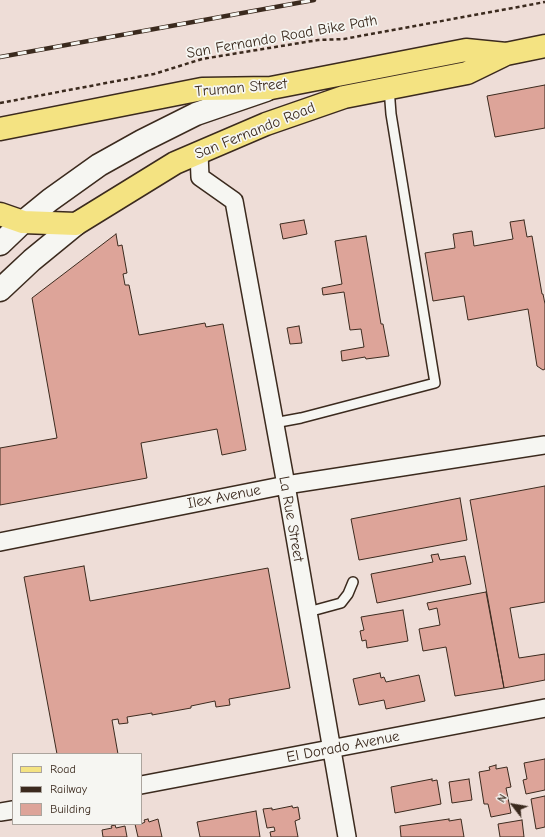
<!DOCTYPE html>
<style>
body{margin:0}
#map{position:relative;width:545px;height:837px;overflow:hidden;background:#eeddd7;font-family:"Comic Neue",sans-serif}
canvas{display:block}
.legend{position:absolute;left:12px;top:753px;width:130px;height:72px;box-sizing:border-box;background:#f6f6f2;border:1px solid #aba49d;margin:0;padding:5px 7px;list-style:none;font-size:12px;color:#3b2a1e}
.legend li{display:flex;align-items:center;gap:8px;height:20px}
.legend b{width:20px;border:1px solid #aba49d}
.north{position:absolute;left:493px;top:785px;width:40px;height:40px;-webkit-text-stroke:3px #f6f6f2;paint-order:stroke;rotate:301deg;font-size:11px;font-weight:700;line-height:16px;text-align:center;color:#3b2a1e}
.north::after{content:'';display:block;margin:auto;width:14px;height:18px;background:#3b2a1e;clip-path:polygon(50% 0,100% 100%,50% 72%,0 100%)}
</style>
<div id="map">
<canvas width="545" height="837"></canvas>
<ul class="legend">
<li><b style="height:5px;background:#f4e382"></b>Road</li>
<li><b style="height:5px;background:#3b2a1e"></b>Railway</li>
<li><b style="height:11px;background:#dda499"></b>Building</li>
</ul>
<div class="north">N</div>
</div>
<script>
const ctx = document.querySelector('canvas').getContext('2d');
ctx.lineJoin = 'round';
function fillPath(path, color) {
  ctx.fillStyle = color;
  ctx.fill(path, 'evenodd');
}
function poly(rows) {
  const path = new Path2D();
  for (const r of rows) {
    path.moveTo(r[0], r[1]);
    for (let i = 2; i < r.length; i += 2) path.lineTo(r[i], r[i + 1]);
  }
  return path;
}
function strokePath(path, color, width, dash) {
  ctx.strokeStyle = color;
  ctx.lineWidth = width;
  ctx.lineCap = dash ? 'butt' : 'round';
  ctx.setLineDash(dash || []);
  ctx.stroke(path);
}
function drawText(font, color, halo, rows, align = 'center') {
  ctx.font = font + ' "Comic Neue",sans-serif';
  ctx.lineWidth = 3.5;
  ctx.setLineDash([]);
  ctx.textBaseline = 'middle';
  ctx.strokeStyle = halo;
  ctx.fillStyle = color;
  for (const [text, x, y, turn = 0] of rows) {
    ctx.save();
    ctx.translate(x, y);
    ctx.rotate((+turn || 0) * Math.PI / 180);
    ctx.textAlign = isNaN(turn) ? turn : align;
    if (halo) ctx.strokeText(text, 0, 0);
    ctx.fillText(text, 0, 0);
    ctx.restore();
  }
}
const building = poly([
 [545,85,545,128,495,137,487,96,545,85],
 [304,220,307,234,283,239,280,224,304,220],
 [524,220,527,237,532,236,542,294,543,294,545,304,545,369,543,370,537,366,528,309,468,320,464,296,433,301,425,253,455,248,453,234,472,231,474,246,513,239,510,222,524,220],
 [116,234,118,246,122,245,127,273,123,274,125,285,129,285,139,335,205,323,206,327,223,324,246,450,222,455,217,429,141,443,147,478,0,505,0,448,57,438,32,298,116,234],
 [366,236,381,324,383,324,389,356,366,359,365,357,342,361,341,351,364,347,361,329,350,330,344,292,323,295,322,288,342,284,335,241,366,236],
 [299,326,302,343,290,344,287,328,299,326],
 [545,486,545,602,510,608,519,658,545,654,545,680,504,688,470,500,545,486],
 [460,498,467,540,359,560,351,519,460,498],
 [438,554,440,560,465,556,471,584,377,603,371,574,433,562,431,555,438,554],
 [84,566,90,601,268,568,290,688,229,699,230,705,216,707,215,701,191,706,191,708,152,715,152,713,127,717,128,723,119,724,118,719,112,720,118,754,57,754,24,577,84,566],
 [486,592,504,688,455,696,446,647,423,651,419,629,440,625,437,608,429,610,427,603,486,592],
 [403,610,408,641,367,648,366,640,362,641,360,631,364,630,361,617,403,610],
 [380,673,381,678,384,677,386,682,419,675,425,701,386,709,384,700,359,705,353,679,380,673],
 [545,759,545,790,526,794,523,780,527,779,524,763,545,759],
 [496,765,496,769,507,767,511,787,506,788,511,813,491,817,488,804,484,804,479,772,490,770,489,767,496,765],
 [432,779,432,781,437,780,441,804,395,813,391,787,432,779],
 [469,779,472,800,452,803,449,782,469,779],
 [545,796,545,827,536,829,531,799,545,796],
 [292,806,293,808,298,807,300,819,295,821,298,837,271,837,270,832,275,831,274,827,267,828,263,809,272,808,272,810,292,806],
 [256,811,260,837,200,837,197,822,256,811],
 [148,819,149,822,158,819,162,837,138,837,135,824,141,824,145,822,144,820,148,819],
 [449,819,449,821,461,819,464,837,401,837,400,826,449,819],
 [522,820,524,837,500,837,498,824,522,820],
 [115,825,116,828,125,826,127,837,103,837,102,830,112,828,111,826,115,825]
]);
const path = poly([
 [0,103,154,74,202,59,318,40,344,39,545,2]
]);
const lane = poly([
 [274,423,301,418,435,383,391,114,389,88],
 [308,612,341,603,348,594,353,582]
]);
const street = poly([
 [199,153,200,177,234,201,286,485,347,837],
 [0,542,286,485,545,445],
 [141,785,545,708],
 [0,812,13,810]
]);
const secondary = poly([
 [0,244,23,222,50,200,99,165,142,141,196,114,266,90],
 [0,290,32,260,76,224]
]);
const primary = poly([
 [0,129,202,89,271,88,466,50,506,54],
 [0,214,23,222,76,224,175,163,266,124,344,97,467,73,506,54,545,46]
]);
const rail = poly([
 [0,57,314,0]
]);
const streetNames = [
 ["San Fernando Road Bike Path",282,37,-10],
 ["Truman Street",241,88,-5],
 ["San Fernando Road",255,131,-22],
 ["Ilex Avenue",224,497,-11],
 ["La Rue Street",291,519,80],
 ["El Dorado Avenue",343,747,-11]
];
fillPath(building, '#dda499');
strokePath(building, '#3b2a1e', 1);
strokePath(lane, '#3b2a1e', 12);
strokePath(street, '#3b2a1e', 20);
strokePath(secondary, '#3b2a1e', 25);
strokePath(primary, '#3b2a1e', 25);
strokePath(path, '#3b2a1e', 2.5, [4, 3]);
strokePath(lane, '#f6f6f2', 9);
strokePath(street, '#f6f6f2', 17);
strokePath(secondary, '#f6f6f2', 22);
strokePath(primary, '#f4e382', 22);
strokePath(rail, '#3b2a1e', 4.5);
strokePath(rail, '#f6f6f2', 3, [9]);
drawText('15px', '#3b2a1e', '#f6f6f2', streetNames);
</script>
